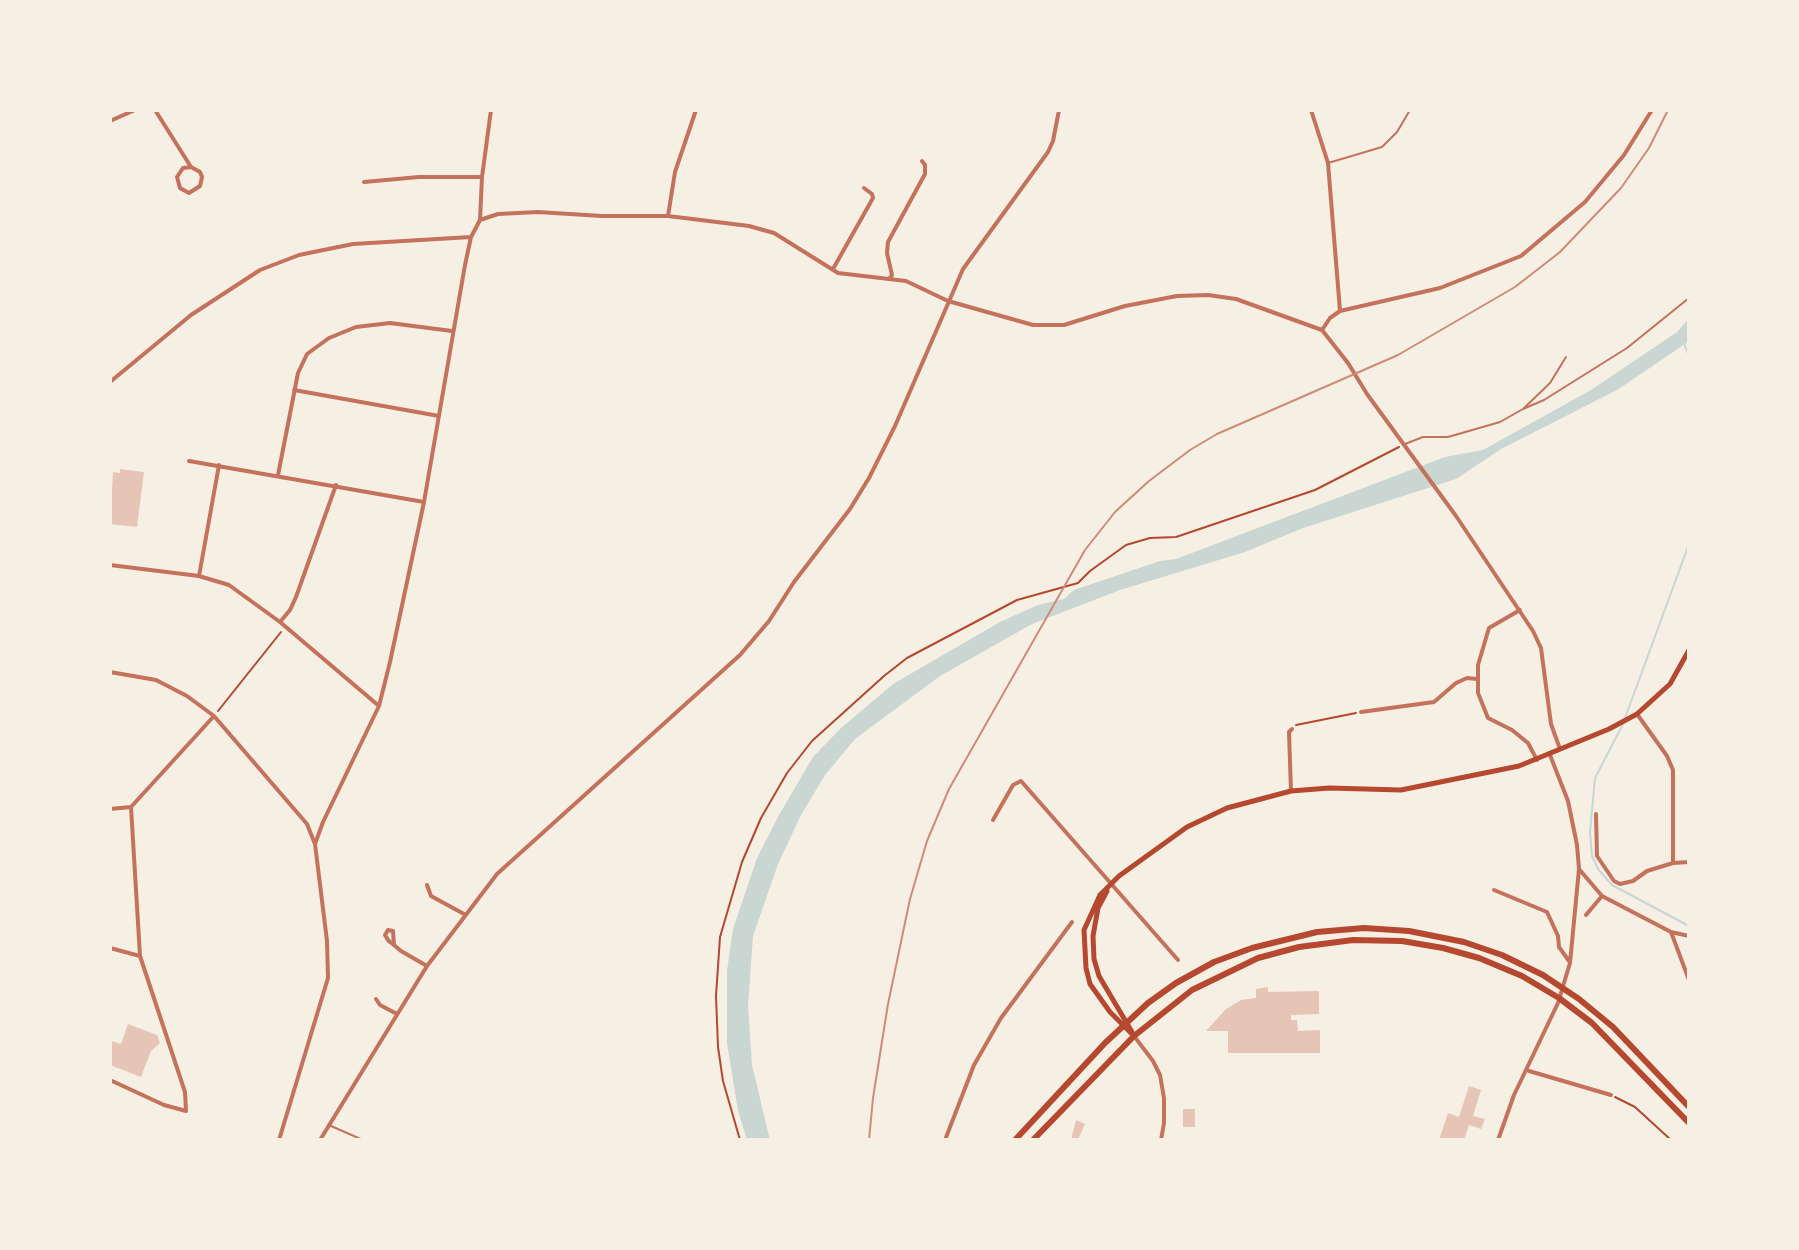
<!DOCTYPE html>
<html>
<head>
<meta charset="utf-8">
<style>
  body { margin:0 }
  #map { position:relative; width:1799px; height:1250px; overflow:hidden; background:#f6efe4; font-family:Ubuntu,sans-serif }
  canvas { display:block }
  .frame { position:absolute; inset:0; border:112px solid #f6efe4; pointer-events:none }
</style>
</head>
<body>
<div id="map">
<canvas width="1799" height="1250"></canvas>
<div class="frame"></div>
</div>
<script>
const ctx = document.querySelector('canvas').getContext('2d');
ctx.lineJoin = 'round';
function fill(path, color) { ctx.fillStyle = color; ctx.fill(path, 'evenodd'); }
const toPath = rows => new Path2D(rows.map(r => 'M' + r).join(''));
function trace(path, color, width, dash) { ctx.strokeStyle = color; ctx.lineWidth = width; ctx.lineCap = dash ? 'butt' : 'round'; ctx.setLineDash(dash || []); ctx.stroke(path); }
fill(toPath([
  [1689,318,1689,341,1685,344,1617,390,1501,449,1456,479,1303,528,1245,552,1120,590,1032,624,940,676,855,739,825,775,801,815,778,864,753,936,748,1006,752,1065,770,1140,747,1140,738,1111,727,1043,727,971,733,929,757,858,779,815,813,757,840,729,893,684,1000,622,1038,605,1064,599,1074,590,1160,561,1176,559,1445,457,1483,450,1591,390,1677,332]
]), '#c9d6d2');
trace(toPath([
  [1684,343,1689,357],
  [1625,718,1689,544],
  [1623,724,1595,778,1590,832,1592,856,1598,869,1612,885,1689,926]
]), '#c9d6d2', 2);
fill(toPath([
  [120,469,144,472,137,527,110,524,113,472,120,473],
  [1268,987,1268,992,1319,991,1319,1014,1291,1015,1291,1020,1297,1020,1298,1031,1320,1030,1320,1053,1228,1053,1228,1031,1206,1031,1226,1009,1241,1000,1256,998,1256,989],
  [128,1024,157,1035,160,1043,151,1051,141,1077,110,1065,112,1041,121,1044],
  [1469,1086,1481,1090,1473,1116,1485,1119,1481,1129,1469,1125,1464,1140,1439,1140,1448,1113,1459,1117],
  [1183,1109,1195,1109,1195,1127,1183,1127],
  [1076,1120,1085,1124,1078,1140,1071,1140]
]), '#e6c5b7');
trace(toPath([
  [218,711,281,632],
  [1296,725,1356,713],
  [1615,1097,1635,1107,1671,1140],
  [740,1140,723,1081,718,1047,716,996,720,937,742,862,761,818,787,773,812,741,884,676,907,658,1017,600,1078,583,1090,571,1126,545,1150,538,1176,537,1315,490,1399,447]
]), '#b5482f', 2);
trace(toPath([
  [1328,163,1382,147,1397,132,1410,110],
  [1523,409,1544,400,1627,348,1689,298],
  [1405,444,1423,437,1448,437,1500,422,1523,409,1550,383,1566,357],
  [331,1126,363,1140]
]), '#c5725c', 2);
trace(toPath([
  [155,110,191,167,200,172,202,177,200,186,189,193,180,188,177,177,183,168,191,167],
  [1311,110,1328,163,1340,311],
  [110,121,135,110],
  [364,182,419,177,481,177],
  [668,216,675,172,696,110],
  [480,220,498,214,538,212,602,216,668,216,749,226,774,233,838,273,906,281,948,301,1033,325,1064,325,1125,306,1177,296,1208,295,1236,299,1322,330,1348,363,1367,394,1456,516,1533,631,1541,648,1551,724,1560,749],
  [833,269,873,198,872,194,864,188],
  [889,279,892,275,887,253,888,242,925,174,925,165,922,161],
  [1322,330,1330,318,1340,311,1440,288,1521,256,1585,202,1624,155,1652,110],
  [110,382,191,315,260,270,299,255,353,244,471,237],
  [294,390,439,416],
  [189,461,424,502],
  [278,475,298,373,307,354,329,338,356,327,390,323,452,331],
  [110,565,199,576,229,585,280,622,379,706],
  [199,576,219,465],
  [1520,610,1489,628,1478,665,1478,693,1488,718,1512,730,1528,743,1537,760],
  [280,622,290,610,296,597,336,485],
  [110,672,156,680,187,696,214,716,307,824,315,844,327,941,328,978,279,1140],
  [1361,712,1434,702,1456,683,1467,678,1477,679],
  [1637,714,1667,756,1673,770,1673,863],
  [1291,791,1289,732,1292,729],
  [110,809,131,807,214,716],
  [1596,814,1597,856,1614,881,1620,884,1633,881,1647,871,1673,863,1689,862],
  [993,820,1013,785,1021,781,1178,960],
  [315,844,323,822,379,706,390,662,424,502,465,265,471,237,480,220,482,177,491,110],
  [1579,869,1602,896,1671,932,1689,936],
  [427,885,431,896,464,914],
  [1494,890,1547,912,1558,936,1559,947,1569,961],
  [1586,915,1602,896],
  [1671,932,1689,980],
  [394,945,393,931,388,930,385,935,388,940,390,942,394,945,401,951,427,966],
  [110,948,140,956],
  [376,999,380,1005,397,1014],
  [1134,1036,1153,1061,1160,1075,1164,1098,1164,1123,1161,1140],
  [1529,1071,1611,1095],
  [110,1080,164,1105,186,1111,185,1092,140,956,131,807],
  [320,1140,427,966,497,874,740,655,769,621,794,582,850,509,869,478,895,426,963,269,1048,152,1053,141,1059,110],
  [945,1140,974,1065,1001,1018,1072,922],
  [1498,1140,1514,1095,1558,1003,1570,963,1579,869,1577,845,1568,801,1550,755]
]), '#c5725c', 4);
trace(toPath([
  [110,243,110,276]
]), '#c5725c', 4);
trace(toPath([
  [1107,891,1098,908,1093,936,1094,959,1099,976,1132,1032],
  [1134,1036,1110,1012,1090,984,1086,968,1084,930,1100,895,1119,876,1187,827,1227,808,1291,791,1329,788,1401,790,1519,766,1609,729,1637,714,1670,684,1689,650]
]), '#b5482f', 5);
trace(toPath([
  [1015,1140,1105,1043,1148,1003,1176,983,1214,962,1252,948,1317,932,1364,928,1409,931,1464,942,1502,955,1543,975,1579,999,1613,1027,1689,1107],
  [1033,1140,1134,1036,1192,990,1258,958,1299,947,1353,940,1402,941,1443,948,1479,958,1522,976,1559,998,1592,1023,1689,1123]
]), '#b5482f', 6);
trace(toPath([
  [869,1140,873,1098,888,1004,910,899,927,841,949,789,1085,550,1115,512,1149,481,1190,450,1217,434,1398,355,1515,287,1560,252,1621,188,1649,148,1668,110]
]), '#cf8b77', 2);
</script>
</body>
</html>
